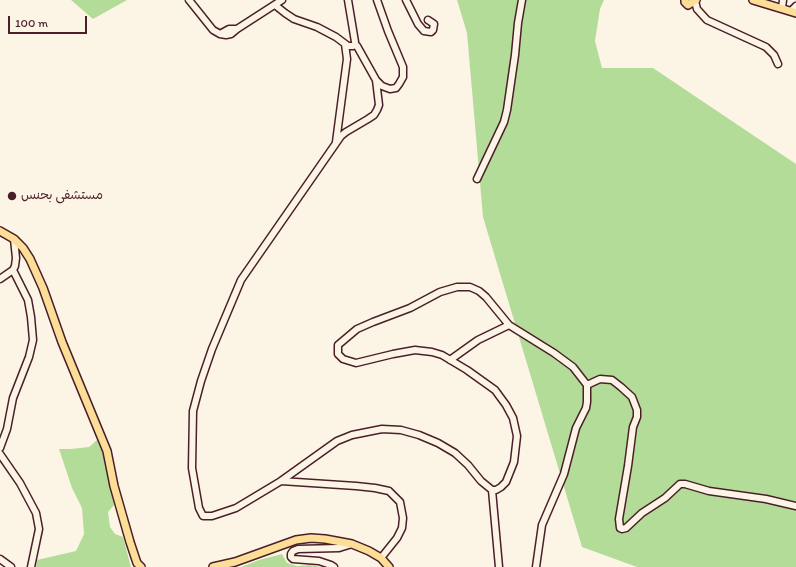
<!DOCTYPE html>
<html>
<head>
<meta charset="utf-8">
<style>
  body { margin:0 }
  #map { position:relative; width:796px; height:567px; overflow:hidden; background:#fcf5e5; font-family:Itim,sans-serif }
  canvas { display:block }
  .scale { position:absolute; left:8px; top:16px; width:79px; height:18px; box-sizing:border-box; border:2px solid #4a1f2b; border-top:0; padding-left:5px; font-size:12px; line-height:14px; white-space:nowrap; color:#4a1f2b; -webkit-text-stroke:3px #fcf5e5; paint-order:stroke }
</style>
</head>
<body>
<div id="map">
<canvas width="796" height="567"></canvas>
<div class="scale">100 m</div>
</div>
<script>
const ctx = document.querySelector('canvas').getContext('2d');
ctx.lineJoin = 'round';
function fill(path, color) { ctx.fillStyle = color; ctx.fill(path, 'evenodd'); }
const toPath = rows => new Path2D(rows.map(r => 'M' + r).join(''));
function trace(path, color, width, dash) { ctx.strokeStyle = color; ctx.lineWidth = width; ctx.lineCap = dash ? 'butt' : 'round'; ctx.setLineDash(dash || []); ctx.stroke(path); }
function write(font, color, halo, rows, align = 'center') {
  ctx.font = font + ' Itim,"Playpen Sans Arabic",sans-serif'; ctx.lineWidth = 4; ctx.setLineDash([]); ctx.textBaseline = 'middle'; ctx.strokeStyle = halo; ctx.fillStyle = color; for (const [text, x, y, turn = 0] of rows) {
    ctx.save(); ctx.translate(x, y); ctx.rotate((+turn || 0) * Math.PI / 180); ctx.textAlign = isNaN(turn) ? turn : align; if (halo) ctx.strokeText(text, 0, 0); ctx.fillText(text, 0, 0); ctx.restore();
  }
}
fill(toPath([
  [71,0,127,0,93,19],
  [457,0,604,0,600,9,595,41,602,68,653,68,796,164,796,567,637,567,582,547,483,217,467,33],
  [97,440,104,457,114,505,108,512,110,527,115,534,123,537,131,567,36,567,37,560,76,551,84,534,82,508,72,488,59,449,71,449,89,447],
  [282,554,287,563,297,566,310,565,321,567,241,567,259,560]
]), '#b4dc99');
const minor = toPath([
  [189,0,213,30,220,34],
  [348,0,355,42],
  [406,0,418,24,424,31,431,32,433,30,434,24,428,20],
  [695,1,697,9,707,20,766,47,774,55,778,64],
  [275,5,285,13,294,19,317,27,336,37,348,46,353,46],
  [782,8,783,0],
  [791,11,796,6],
  [237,29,229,29,220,34,226,35,231,34,237,29,282,0],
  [357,46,376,80,382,86,390,89,396,88,399,84,403,77,403,67,388,31,377,0],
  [376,80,379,105,377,110,374,115,368,119,346,132,341,136,259,254,241,280,212,349,201,381,193,411,192,468,199,508,203,516,212,516,236,508,281,481,337,441,352,435,382,429,401,430,419,435,438,443,455,453,468,465,481,481,492,490,496,490,501,487,506,482,514,462,517,436,513,418,506,405,495,390,467,370,442,355,432,352,415,350,393,354,356,363,343,359,338,354,338,345,357,329,373,322,410,308,440,292,457,287,470,287,479,291,486,297,509,325,554,353,573,367,587,385,587,402,586,408,576,428,564,474,542,525,536,567],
  [336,142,347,59,345,44],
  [477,179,504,122,507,110,515,55,518,23,522,0],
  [0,279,13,270,15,266,16,258,14,239],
  [450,360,478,340,509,325],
  [587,385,600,379,612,380,621,387,632,397,637,410,637,417,633,427,628,466,619,519,620,528,622,529,626,528,642,513,665,498,680,484,685,484,709,491,766,499,796,506],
  [0,448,7,429,13,398,29,357,33,340,31,317,28,300,13,270],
  [0,454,20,483,36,513,39,529,31,567],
  [281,481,356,486,375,488,389,491,400,502,403,518,402,528,397,538,381,558],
  [492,490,499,567],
  [0,559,11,567],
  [334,567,331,565,319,561,293,559,291,557,291,554,293,551,298,549,339,548,352,544]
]);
const major = toPath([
  [685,0,685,2,688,5,696,0],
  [753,0,796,13],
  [0,231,14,239,23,248,30,259,43,288,62,342,107,451,114,486,130,542,137,563,141,567],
  [213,567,235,562,296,540,311,538,325,539,352,544,369,551,381,558,389,567]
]);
trace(minor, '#4a1f2b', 9);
trace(major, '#4a1f2b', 10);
trace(minor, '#fcf5e5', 6);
trace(major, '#fdde96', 7);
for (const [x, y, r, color] of [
  [12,196,5,"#4a1f2b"]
]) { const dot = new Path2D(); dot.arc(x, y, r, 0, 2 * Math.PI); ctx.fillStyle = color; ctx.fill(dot); trace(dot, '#fcf5e5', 1.5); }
write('13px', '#4a1f2b', '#fcf5e5', [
  ["مستشفى بحنس",21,196]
], 'left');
</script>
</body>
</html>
